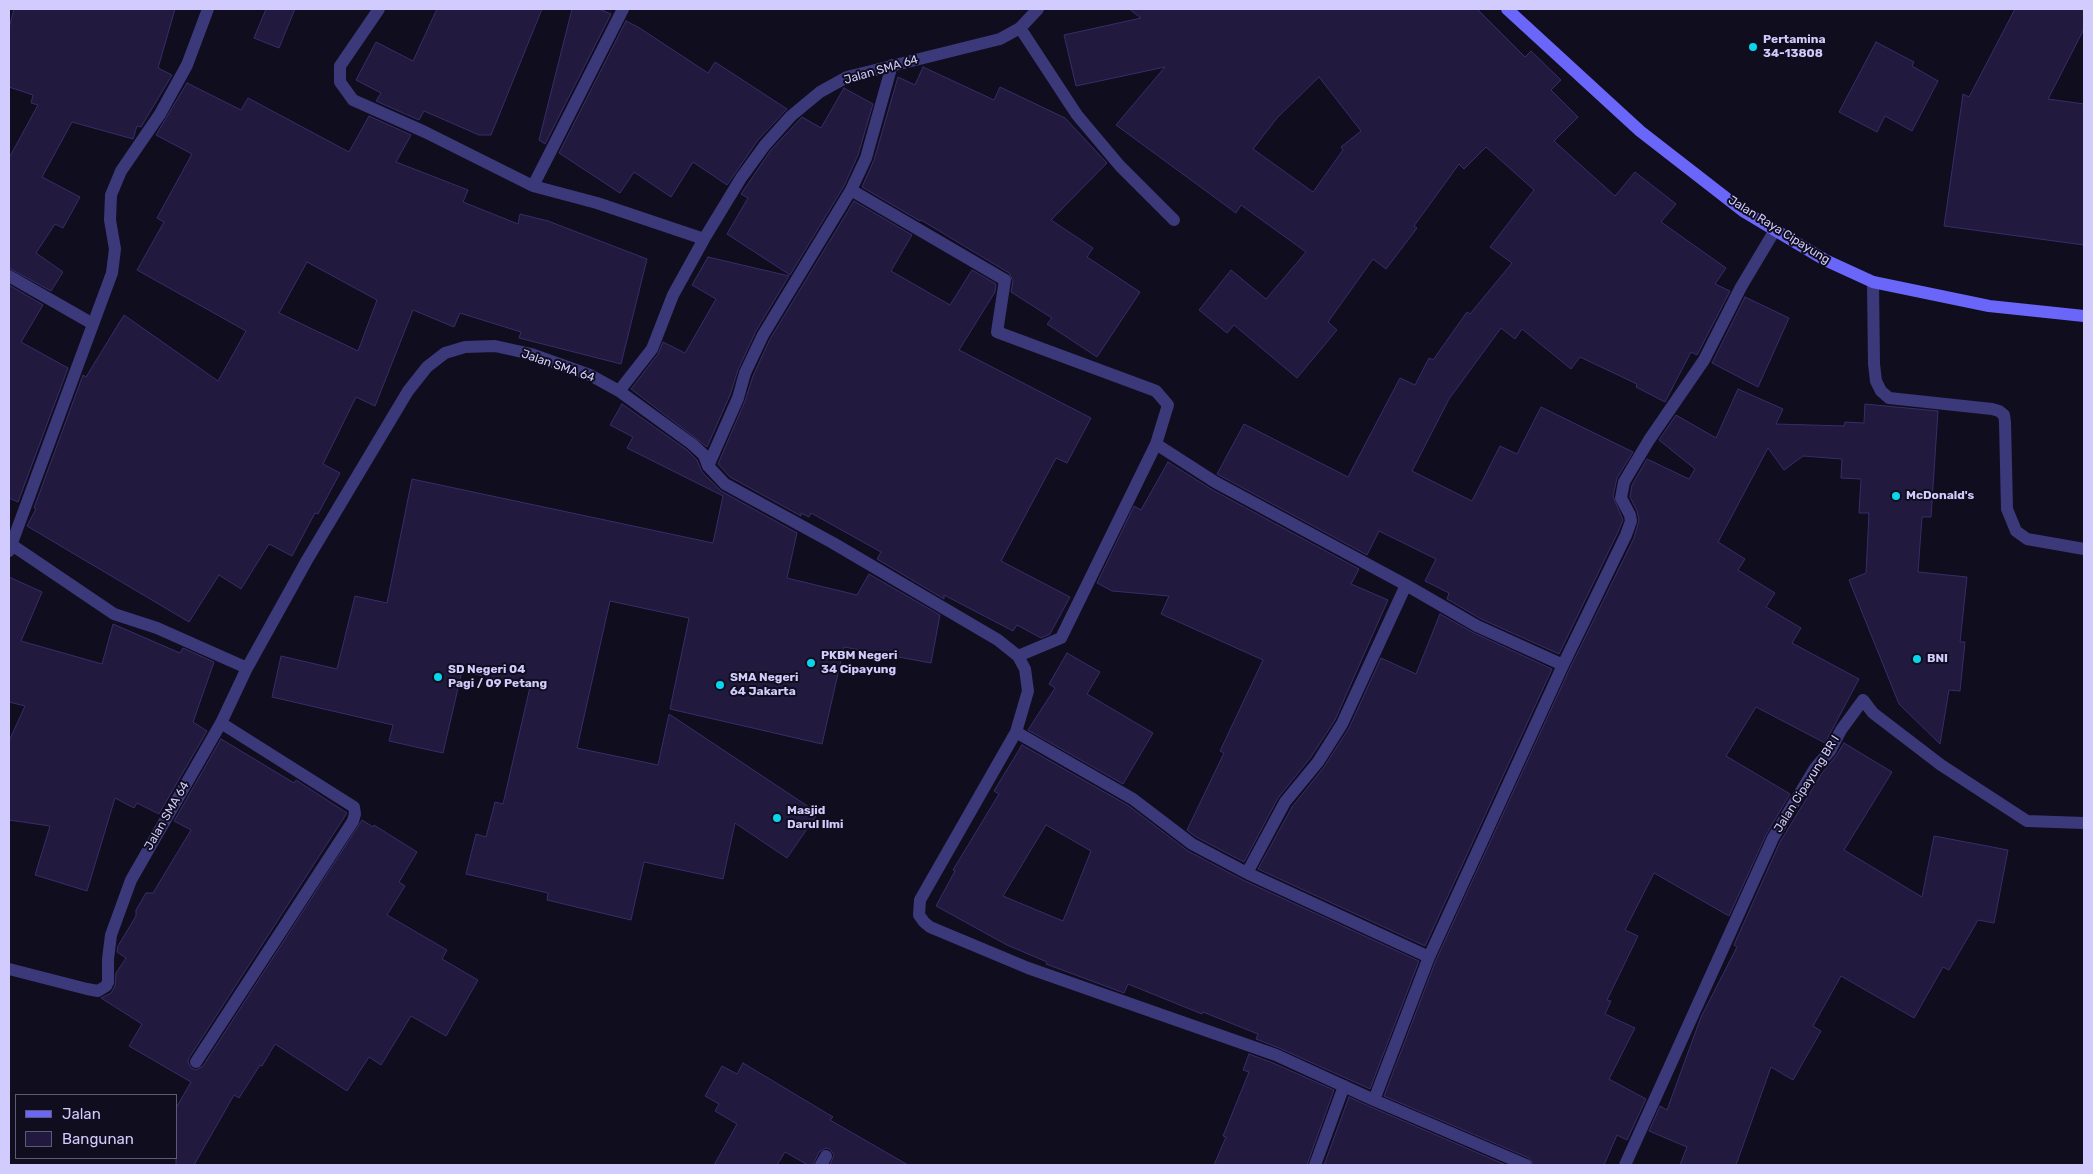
<!DOCTYPE html>
<html>
<head>
<meta charset="utf-8">
<style>
  body { margin:0 }
  #map { position:relative; width:2093px; height:1174px; overflow:hidden; background:#100d1e; font-family:Rubik,sans-serif }
  canvas { display:block }
  .frame { position:absolute; inset:0; border:10px solid #d1ccfd; pointer-events:none }
  .legend { position:absolute; left:15px; top:1094px; width:162px; height:65px; box-sizing:border-box; background:#100d1e; border:1px solid #5d5977; margin:0; padding:6px 9px; list-style:none; font-size:15px; color:#d1ccfd }
  .legend li { display:flex; align-items:center; gap:10px; height:25px }
  .legend b { width:25px; border:1px solid #5d5977 }
</style>
</head>
<body>
<div id="map">
<canvas width="2093" height="1174"></canvas>
<div class="frame"></div>
<ul class="legend">
<li><b style="height:6px;background:#6966f9"></b>Jalan</li>
<li><b style="height:14px;background:#211a3e"></b>Bangunan</li>
</ul>
</div>
<script>
const ctx = document.querySelector('canvas').getContext('2d');
ctx.lineJoin = 'round';
function fill(path, color) { ctx.fillStyle = color; ctx.fill(path, 'evenodd'); }
const toPath = rows => new Path2D(rows.map(r => 'M' + r).join(''));
function trace(path, color, width, dash) { ctx.strokeStyle = color; ctx.lineWidth = width; ctx.lineCap = dash ? 'butt' : 'round'; ctx.setLineDash(dash || []); ctx.stroke(path); }
function write(font, color, halo, rows, align = 'center') {
  ctx.font = font + ' Rubik,sans-serif'; ctx.lineWidth = 4; ctx.setLineDash([]); ctx.textBaseline = 'middle'; ctx.strokeStyle = halo; ctx.fillStyle = color; for (const [text, x, y, turn = 0] of rows) {
    ctx.save(); ctx.translate(x, y); ctx.rotate((+turn || 0) * Math.PI / 180); ctx.textAlign = isNaN(turn) ? turn : align; if (halo) ctx.strokeText(text, 0, 0); ctx.fillText(text, 0, 0); ctx.restore();
  }
}
const building = toPath([
  [14,9,175,9,158,68,172,75,141,127,137,126,133,139,72,122,42,177,80,197,63,228,55,224,36,253,63,272,51,291,9,268,9,158,38,105,31,103,33,95,9,87,9,28,14,9],
  [266,9,295,9,279,48,254,38,266,9],
  [437,9,542,9,491,135,479,135,424,111,419,120,376,101,381,93,356,80,376,42,413,61,437,9],
  [572,9,599,9,611,14,545,144,539,140,572,9],
  [1129,9,1477,9,1525,57,1531,51,1561,80,1551,90,1578,117,1554,141,1615,196,1635,172,1676,204,1661,222,1726,268,1715,284,1730,291,1697,355,1691,352,1665,402,1636,387,1637,384,1580,357,1571,369,1522,329,1515,339,1501,328,1449,399,1412,471,1472,501,1500,446,1517,454,1541,407,1633,452,1617,478,1613,496,1623,520,1618,532,1559,654,1481,619,1447,599,1449,593,1425,581,1436,559,1379,531,1367,555,1217,474,1244,424,1348,477,1400,378,1415,385,1429,358,1433,360,1467,312,1470,314,1512,263,1490,247,1534,190,1486,147,1464,169,1459,164,1414,226,1417,228,1386,269,1373,259,1328,322,1337,330,1297,378,1234,325,1227,333,1199,310,1231,270,1266,299,1306,252,1241,205,1236,213,1116,125,1165,67,1076,86,1064,35,1141,18,1129,9],
  [1319,77,1361,131,1341,147,1343,150,1313,192,1253,149,1277,118,1319,77],
  [2015,9,2084,9,2084,29,2048,99,2084,104,2084,245,1944,226,1963,94,1969,97,2015,9],
  [626,21,638,27,708,73,715,62,787,109,758,140,727,185,693,162,671,197,634,172,620,193,559,153,626,21],
  [1876,42,1914,62,1912,66,1938,81,1912,131,1885,116,1877,132,1839,112,1876,42],
  [923,67,994,100,1000,87,1065,118,1107,163,1051,220,1093,248,1087,257,1140,292,1097,357,1047,324,1052,318,1011,292,1013,281,1009,273,921,220,920,221,862,187,874,160,898,77,915,85,923,67],
  [187,83,241,110,248,98,349,152,369,116,411,135,396,162,468,190,463,202,518,224,520,214,548,221,647,259,621,364,519,338,521,332,460,313,454,327,413,310,375,406,356,397,323,464,340,473,318,514,315,513,292,556,269,544,241,589,219,575,189,622,27,526,36,509,34,508,83,375,86,377,124,315,218,381,246,331,137,270,164,222,157,218,192,154,156,135,187,83],
  [307,262,377,300,358,351,279,313,307,262],
  [844,88,873,104,858,155,844,186,790,275,727,234,748,198,741,194,771,150,802,117,821,128,844,88],
  [854,201,912,235,891,271,950,305,972,270,996,284,995,292,959,350,1091,418,1067,463,1056,458,1001,561,1070,597,1050,634,1041,638,1017,625,1013,631,944,595,944,599,877,559,881,552,811,513,809,517,801,513,801,516,730,477,718,464,745,401,753,376,770,339,854,201],
  [708,257,789,276,756,331,738,370,730,395,707,447,631,389,658,354,663,342,685,353,716,299,692,285,708,257],
  [9,285,43,305,21,342,68,368,18,502,9,498,9,285],
  [1745,297,1789,318,1758,387,1712,363,1745,297],
  [1738,389,1783,409,1776,424,1844,426,1845,422,1864,423,1865,404,1938,411,1931,517,1922,517,1918,572,1967,577,1960,642,1965,642,1960,691,1949,690,1940,744,1899,704,1849,580,1866,573,1869,513,1859,513,1861,479,1841,478,1842,459,1803,456,1784,470,1768,448,1718,542,1745,559,1738,570,1775,593,1766,607,1801,628,1792,643,1859,679,1825,743,1756,707,1726,756,1790,794,1766,835,1729,916,1654,873,1625,930,1638,936,1607,1000,1611,1001,1605,1014,1635,1028,1609,1079,1646,1099,1627,1140,1617,1135,1604,1165,1534,1165,1529,1158,1384,1096,1436,960,1570,668,1634,538,1639,520,1637,511,1630,497,1632,485,1647,459,1689,479,1695,469,1659,440,1676,415,1716,438,1738,389],
  [622,404,687,450,697,460,702,472,721,491,797,533,787,578,857,595,869,574,940,615,931,663,844,647,822,744,670,709,689,618,610,601,577,748,658,765,669,714,818,813,787,858,735,823,723,879,644,862,631,920,547,900,548,893,466,874,476,834,486,837,495,802,503,804,530,687,462,671,443,753,389,741,393,725,272,697,281,656,337,669,355,596,387,603,412,479,713,543,723,496,627,448,633,437,610,425,622,404],
  [1168,462,1211,489,1359,569,1351,584,1388,600,1335,720,1311,757,1278,798,1244,862,1196,837,1187,830,1224,753,1220,751,1263,660,1161,614,1169,596,1112,591,1097,583,1134,506,1141,510,1168,462],
  [9,577,42,592,21,641,102,664,113,624,180,653,183,648,214,662,193,722,207,731,159,814,137,803,134,808,115,798,87,891,35,875,50,826,9,820,9,741,25,706,9,702,9,577],
  [1440,614,1474,633,1552,669,1425,946,1258,869,1292,807,1324,767,1349,728,1381,658,1416,674,1440,614],
  [1067,653,1100,672,1087,694,1153,733,1123,784,1028,730,1055,688,1049,684,1067,653],
  [221,739,294,783,296,780,347,813,189,1058,188,1062,191,1068,196,1070,203,1066,362,820,373,827,374,825,417,852,399,882,405,886,387,915,447,950,442,959,478,980,446,1036,411,1016,381,1065,369,1057,347,1091,275,1044,262,1066,260,1065,239,1098,234,1095,194,1165,176,1165,176,1108,191,1082,129,1046,142,1024,101,998,111,993,115,986,116,973,126,958,117,952,118,946,136,916,136,910,146,893,153,893,191,830,174,821,221,739],
  [1844,743,1892,772,1844,850,1922,897,1934,836,2008,850,1994,923,1978,920,1949,970,1943,967,1914,1018,1841,976,1813,1026,1821,1031,1793,1080,1771,1067,1736,1165,1680,1165,1687,1147,1649,1131,1660,1106,1667,1110,1701,1017,1737,947,1734,945,1780,842,1822,773,1836,756,1844,743],
  [1022,745,1129,806,1188,851,1243,880,1419,961,1370,1089,1279,1048,1256,1039,1258,1034,1203,1012,1202,1014,1128,984,1124,993,1046,964,1047,962,1007,945,936,906,955,871,953,870,999,794,994,791,1022,745],
  [1046,825,1091,851,1063,921,1003,896,1046,825],
  [1249,1054,1273,1063,1334,1090,1307,1165,1214,1165,1226,1137,1223,1136,1249,1072,1243,1070,1249,1054],
  [743,1063,833,1117,830,1120,908,1165,830,1165,834,1155,830,1149,826,1148,819,1152,813,1165,808,1165,785,1152,777,1165,714,1165,737,1124,715,1111,719,1104,705,1096,722,1066,737,1074,743,1063],
  [1349,1097,1371,1107,1506,1165,1324,1165,1349,1097]
]);
fill(building, '#211a3e');
trace(building, '#382d69', 1);
trace(toPath([
  [1873,282,1874,364,1876,381,1881,391,1889,398,1992,409,1999,411,2004,415,2005,422,2007,509,2016,531,2027,539,2084,549]
]), '#3c397b', 12);
trace(toPath([
  [379,9,340,66,340,82,353,100,425,132,533,186,597,203,704,239],
  [1020,28,1077,115,1120,166,1174,220],
  [533,186,623,9],
  [851,190,1005,280,997,332,1156,391,1168,405,1156,444,1061,638,1018,656],
  [9,276,93,324],
  [619,391,692,444,704,455,708,466,725,484,833,543,998,640,1018,656,1025,669,1028,691,1016,732,920,900,919,915,924,922,930,927,1028,968,1276,1055,1374,1100],
  [1156,444,1215,482,1406,585,1477,626,1563,665],
  [708,466,738,398,745,373,763,335,851,190,866,158,892,65],
  [9,543,114,614,157,628,247,668],
  [9,551,112,273,115,249,110,220,111,195,121,171,160,114,187,65,208,9],
  [1016,732,1133,799,1192,844,1247,873,1429,957],
  [1247,873,1285,802,1318,762,1342,724,1406,585],
  [9,969,87,989,98,991,106,986,108,982,108,959,111,935,131,880,221,723,247,668,307,560,408,391,427,367,445,353,465,347,495,346,531,354,590,375,619,391,652,349,673,295,704,239,741,178,765,145,791,116,820,92,847,77,1000,39,1020,28,1038,9],
  [196,1062,353,821,355,814,354,807,221,723],
  [821,1165,826,1156],
  [1315,1165,1344,1086],
  [1526,1165,1374,1100,1429,957,1563,665,1626,535,1631,521,1630,515,1621,498,1624,482,1649,440,1704,360,1741,287,1775,230],
  [1625,1165,1773,838,1815,768,1830,751,1841,730,1863,700,1873,713,1941,765,2027,821,2084,823]
]), '#3c397b', 12);
trace(toPath([
  [1507,9,1640,131,1743,211,1825,260,1873,282,1989,306,2084,316]
]), '#6966f9', 12);
for (const [x, y, r, color] of [
  [1753,47,5,"#09d6ec"],
  [1896,496,5,"#09d6ec"],
  [1917,659,5,"#09d6ec"],
  [811,663,5,"#09d6ec"],
  [438,677,5,"#09d6ec"],
  [720,685,5,"#09d6ec"],
  [777,818,5,"#09d6ec"]
]) { const dot = new Path2D(); dot.arc(x, y, r, 0, 2 * Math.PI); ctx.fillStyle = color; ctx.fill(dot); trace(dot, '#100d1e', 2); }
write('bold 12px', '#d1ccfd', '#100d1e', [
  ["Pertamina",1763,40],
  ["34-13808",1763,54],
  ["McDonald's",1906,496],
  ["PKBM Negeri",821,656],
  ["34 Cipayung",821,670],
  ["BNI",1927,659],
  ["SD Negeri 04",448,670],
  ["Pagi / 09 Petang",448,684],
  ["SMA Negeri",730,678],
  ["64 Jakarta",730,692],
  ["Masjid",787,811],
  ["Darul Ilmi",787,825]
], 'left');
write('12px', '#d1ccfd', '#100d1e', [
  ["Jalan SMA 64",881,70,-16],
  ["Jalan Raya Cipayung",1779,230,32],
  ["Jalan SMA 64",558,366,19],
  ["Jalan Cipayung BR I",1807,784,-58],
  ["Jalan SMA 64",167,816,-60]
]);
</script>
</body>
</html>
